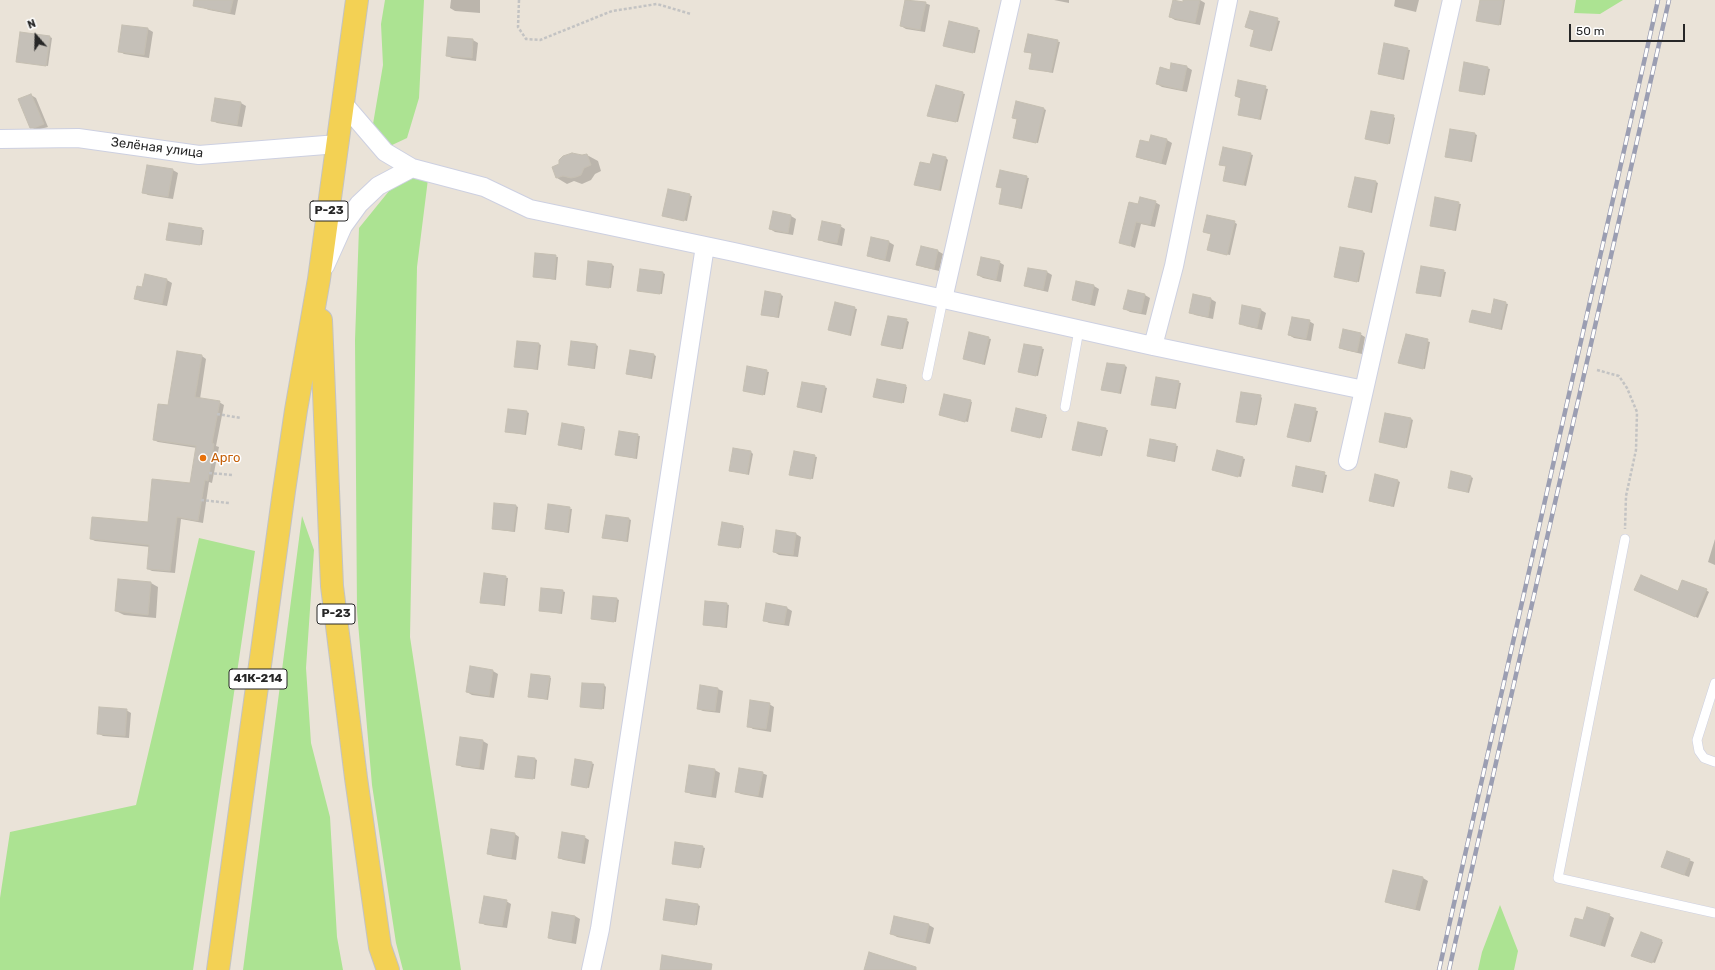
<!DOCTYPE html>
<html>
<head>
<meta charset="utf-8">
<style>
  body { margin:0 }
  #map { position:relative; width:1715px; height:970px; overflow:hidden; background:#eae3d8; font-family:Rubik,sans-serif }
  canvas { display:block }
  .north { position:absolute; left:16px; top:16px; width:40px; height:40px; -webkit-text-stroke:3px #fff; paint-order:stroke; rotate:340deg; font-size:11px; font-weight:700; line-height:16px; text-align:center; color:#272727 }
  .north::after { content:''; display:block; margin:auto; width:14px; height:18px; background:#272727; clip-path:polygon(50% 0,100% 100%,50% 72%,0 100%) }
  .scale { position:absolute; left:1569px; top:24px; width:116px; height:18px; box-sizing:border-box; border:2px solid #272727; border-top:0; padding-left:5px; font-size:12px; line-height:14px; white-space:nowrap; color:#272727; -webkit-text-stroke:3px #fff; paint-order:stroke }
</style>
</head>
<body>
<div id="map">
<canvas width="1715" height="970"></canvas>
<div class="north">N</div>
<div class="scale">50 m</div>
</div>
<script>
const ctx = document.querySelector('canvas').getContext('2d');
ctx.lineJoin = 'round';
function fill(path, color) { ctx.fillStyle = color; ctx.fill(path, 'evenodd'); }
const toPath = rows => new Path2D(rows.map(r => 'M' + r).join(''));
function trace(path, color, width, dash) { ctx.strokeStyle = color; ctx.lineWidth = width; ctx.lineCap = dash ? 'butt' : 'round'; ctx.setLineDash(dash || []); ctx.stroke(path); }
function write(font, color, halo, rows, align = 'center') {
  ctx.font = font + ' Rubik,sans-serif'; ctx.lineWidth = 3; ctx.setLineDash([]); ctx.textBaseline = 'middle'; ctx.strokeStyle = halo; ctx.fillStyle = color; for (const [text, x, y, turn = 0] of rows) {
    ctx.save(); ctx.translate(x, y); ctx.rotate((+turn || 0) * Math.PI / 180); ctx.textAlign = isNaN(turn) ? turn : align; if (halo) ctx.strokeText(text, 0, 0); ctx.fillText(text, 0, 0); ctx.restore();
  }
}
fill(toPath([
  [385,0,424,0,419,98,407,138,390,146,375,135,373,124,383,65,381,24],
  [1576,0,1623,0,1600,14,1574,13],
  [417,177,428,179,417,267,410,637,461,970,403,970,396,943,372,785,357,611,355,340,359,228,389,191,407,178],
  [302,516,314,550,306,668,311,743,330,817,337,937,343,970,243,970],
  [199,538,255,551,193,970,0,970,0,898,10,832,136,805],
  [1500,905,1518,951,1514,970,1478,970,1482,952]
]), '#ace392');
fill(toPath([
  [205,0,238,0,235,15,209,10,204,8],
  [451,0,480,0,480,13,455,11,450,8],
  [906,0,925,3,930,5,925,32,906,29,901,26],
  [1054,0,1069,0,1069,3],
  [1184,0,1200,0,1205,3,1200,25,1175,20,1170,17,1183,4],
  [1395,0,1419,0,1416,12,1396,7,1394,6],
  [1481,0,1505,0,1501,25,1477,21],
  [1250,12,1280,21,1272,51,1253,46,1255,30],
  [950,22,980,30,975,53,945,46],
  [123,26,148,29,153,32,149,58,124,54,119,51],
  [1028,35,1060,42,1053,73,1030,68,1033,54,1025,51],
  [50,37,52,38,48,66,17,61],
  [449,38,473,40,478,43,476,61,452,58,447,56],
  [1385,44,1410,50,1404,80,1379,74],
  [1187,67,1192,70,1187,92,1162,87,1157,84,1170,71],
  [1487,68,1490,69,1485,95,1462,91],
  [1239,82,1268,89,1261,120,1239,114,1242,98,1236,96],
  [937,86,965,94,958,122,931,117],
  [31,95,36,98,48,127,36,130,31,127],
  [241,103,246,106,242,127,217,123,212,120],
  [1044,109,1046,110,1038,143,1016,138,1018,119,1013,117],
  [1393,116,1395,118,1390,144,1366,139],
  [1475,134,1477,135,1472,162,1446,156],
  [1167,140,1172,143,1166,165,1142,159,1137,157,1150,143],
  [1250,154,1253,155,1246,186,1226,181,1227,166,1222,165],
  [587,155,598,161,601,171,595,174,591,180,582,184,574,181,567,184,557,178,582,156],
  [946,158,948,160,941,191,918,185],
  [173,170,178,173,173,199,148,195,143,192],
  [1000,171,1029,178,1022,209,1002,204,1003,188],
  [1376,182,1378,183,1372,213,1349,207],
  [669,190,692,196,687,221,665,216],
  [1436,199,1461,204,1456,231,1433,226],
  [1155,202,1160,205,1155,227,1141,224,1135,248,1120,242,1139,205],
  [774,212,791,216,796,219,793,235,775,232,770,229],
  [1234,222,1237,224,1230,255,1210,251,1212,234],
  [170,224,204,230,202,245,167,239],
  [840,226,845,229,842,246,824,242,819,239],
  [872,238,889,242,894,245,890,262,873,258,868,255],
  [921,248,938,251,943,254,939,271,923,267,918,265],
  [1363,252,1365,253,1359,282,1336,277],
  [536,254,558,257,556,280,534,276],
  [999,262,1004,265,1001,282,983,278,978,275],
  [612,265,614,266,611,288,589,285],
  [1422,267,1446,272,1441,297,1417,292],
  [1047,272,1052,275,1048,292,1031,288,1026,285],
  [663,273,665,274,662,294,641,291],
  [145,275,167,280,172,283,167,306,140,301,135,298,143,288],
  [1077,282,1094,286,1099,289,1095,306,1078,302,1073,299],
  [1128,292,1145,295,1150,298,1146,315,1130,312,1125,309],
  [781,295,783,296,779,318,764,315],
  [1194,296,1211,299,1216,302,1213,319,1195,315,1190,312],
  [1495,300,1508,304,1502,330,1470,322,1491,315],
  [836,304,857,309,851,336,830,330],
  [1261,310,1266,313,1262,330,1245,326,1240,323],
  [906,320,909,322,903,349,882,345],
  [1309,321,1314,324,1311,341,1294,338,1289,335],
  [970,333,991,339,985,365,964,359],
  [1360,334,1365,337,1362,354,1345,350,1340,348],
  [1406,335,1430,342,1425,369,1402,364],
  [539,344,541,345,538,370,515,366],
  [596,345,598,346,595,369,569,365],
  [1025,345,1044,349,1038,376,1021,372],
  [654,355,656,356,652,379,627,374],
  [202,356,206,359,200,399,219,402,224,405,216,446,219,447,212,483,209,482,203,523,181,519,175,573,152,571,148,569,150,547,95,541,91,539,148,523,191,484,197,448,158,442,154,440,169,406],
  [1125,366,1127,367,1121,394,1102,389],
  [747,367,769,372,765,395,744,391],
  [1157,378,1181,383,1176,409,1152,404],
  [905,386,907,387,904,403,874,397],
  [824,387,827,388,822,413,798,407],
  [1260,396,1262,398,1257,425,1239,422],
  [970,401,972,402,968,422,940,415],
  [1296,405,1318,411,1311,442,1288,437],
  [527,412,529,413,526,435,508,432],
  [1045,416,1047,417,1042,438,1014,431],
  [1411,419,1413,420,1407,448,1380,442],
  [1079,423,1108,430,1102,456,1075,450],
  [583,428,585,429,582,450,559,445],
  [620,433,640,436,637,459,617,455],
  [1151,440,1178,446,1175,462,1148,456],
  [1217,451,1245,459,1241,477,1215,471],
  [751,452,753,454,749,475,730,470],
  [795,452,817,457,813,479,793,475],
  [1297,467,1327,475,1323,493,1295,486],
  [1471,477,1473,478,1469,493,1451,488],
  [1398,481,1400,482,1394,507,1372,502],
  [549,505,572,509,569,533,546,529],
  [516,506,518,507,515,532,493,529],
  [629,519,631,520,628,542,603,538],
  [742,527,744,528,741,548,721,545],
  [796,534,801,537,798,557,779,555,774,552],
  [1715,539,1715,565,1708,562],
  [485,574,508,578,505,606,481,602],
  [151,583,158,587,156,618,124,615,116,611],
  [1706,590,1709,592,1698,618,1638,591,1678,593],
  [562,591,565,592,562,614,540,610],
  [617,599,619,600,616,622,592,619],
  [726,604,729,605,727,628,704,625],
  [767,604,787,608,792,611,789,626,769,623,764,620],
  [471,667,493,671,498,674,494,698,472,695,467,692],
  [549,677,551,678,548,700,529,696],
  [604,685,606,687,604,709,581,706],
  [718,689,723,691,720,713,703,711,698,709],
  [769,704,774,707,771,732,753,729,748,726],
  [126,710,131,713,129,738,103,736,98,733],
  [483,741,488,744,484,770,462,767,457,764],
  [535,759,537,760,535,779,517,776],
  [591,763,594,764,589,788,572,784],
  [715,770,720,773,716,798,691,794,686,791],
  [762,773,767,775,763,798,741,794,736,791],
  [515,834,519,837,516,860,493,856,488,853],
  [584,837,589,840,585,864,564,860,559,858],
  [702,847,705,848,701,868,675,864],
  [1689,860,1694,862,1689,877,1662,867],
  [1394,871,1423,878,1428,881,1420,911,1391,904,1386,901],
  [506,901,511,904,507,928,485,925,480,922],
  [698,905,700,906,697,925,664,919],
  [553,913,575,916,580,919,576,944,554,940,549,938],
  [1609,915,1614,918,1605,947,1571,936,1584,921],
  [895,917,929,925,934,928,930,944,897,937,892,934],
  [1661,941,1663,942,1655,963,1634,956]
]), '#0003');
const building = toPath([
  [194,0,233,0,230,13,193,6,194,0],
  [905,0,926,2,920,30,900,26,905,0],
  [1173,0,1183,2,1183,0,1200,0,1195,23,1169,17,1173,0],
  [1480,0,1503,0,1499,25,1476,21,1480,0],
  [1250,11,1278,18,1270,51,1250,46,1254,30,1245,27,1250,11],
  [949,21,978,28,973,53,943,46,949,21],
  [122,25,148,28,144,55,118,52,122,25],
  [20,32,50,36,46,66,16,62,20,32],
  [1028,34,1058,40,1051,72,1029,69,1032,53,1024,52,1028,34],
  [448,37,473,39,472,58,446,56,448,37],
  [1384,43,1408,48,1402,79,1378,74,1384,43],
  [1464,62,1488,67,1483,95,1459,91,1464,62],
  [1171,63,1187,66,1182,90,1156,84,1160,67,1170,70,1171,63],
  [1238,80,1266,86,1259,119,1238,115,1241,98,1235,96,1238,80],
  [936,85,963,92,956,122,927,116,936,85],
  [31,94,44,124,34,128,30,128,18,99,31,94],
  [215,98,241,102,237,125,211,121,215,98],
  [1016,101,1044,108,1036,143,1013,138,1017,119,1012,118,1016,101],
  [1371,111,1394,115,1388,144,1365,139,1371,111],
  [1450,129,1475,133,1470,161,1445,157,1450,129],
  [1151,135,1167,139,1161,163,1136,157,1140,140,1149,142,1151,135],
  [1223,147,1251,153,1243,185,1223,181,1226,166,1219,165,1223,147],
  [572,153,582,155,587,154,591,165,584,168,581,175,576,177,571,178,563,176,556,178,552,167,559,164,559,160,563,156,572,153],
  [933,154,946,157,939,190,914,185,920,162,930,164,933,154],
  [147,165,173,169,168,197,142,193,147,165],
  [1000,170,1027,176,1020,208,999,204,1002,188,996,187,1000,170],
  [1355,177,1376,181,1370,212,1348,207,1355,177],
  [668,189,690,194,684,221,662,216,668,189],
  [1140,197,1156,201,1150,225,1136,222,1130,246,1119,243,1129,202,1138,204,1140,197],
  [1435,197,1459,202,1454,230,1430,226,1435,197],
  [773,211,791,215,788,233,769,229,773,211],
  [1207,215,1235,221,1227,255,1207,250,1211,234,1203,232,1207,215],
  [822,221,841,225,837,243,818,240,822,221],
  [169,223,202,228,200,245,166,240,169,223],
  [871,237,889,241,885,260,867,256,871,237],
  [921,246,938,250,934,269,916,265,921,246],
  [1340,247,1363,251,1357,282,1334,277,1340,247],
  [535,253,556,255,554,279,533,277,535,253],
  [981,257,1000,261,996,280,977,275,981,257],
  [588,261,612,264,609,288,586,285,588,261],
  [1421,266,1444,270,1439,296,1416,293,1421,266],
  [1028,268,1047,271,1043,290,1024,286,1028,268],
  [640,269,663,272,660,294,637,291,640,269],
  [145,274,167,279,162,304,134,299,137,286,142,287,145,274],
  [1076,281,1094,285,1090,304,1072,300,1076,281],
  [1128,290,1145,294,1141,313,1123,309,1128,290],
  [765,291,781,294,777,317,761,315,765,291],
  [1193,294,1211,298,1208,317,1189,313,1193,294],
  [1494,299,1506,302,1500,329,1469,322,1472,310,1491,314,1494,299],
  [835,302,855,307,849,335,828,330,835,302],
  [1242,305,1261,309,1257,328,1239,324,1242,305],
  [888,316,907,319,901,349,881,345,888,316],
  [1292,317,1310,320,1306,339,1288,335,1292,317],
  [1343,329,1361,333,1357,352,1339,348,1343,329],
  [969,332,989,337,983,364,963,359,969,332],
  [1406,334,1428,339,1423,369,1398,363,1406,334],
  [517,341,539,343,536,369,514,367,517,341],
  [571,341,596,344,593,368,568,365,571,341],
  [1024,344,1042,347,1036,376,1018,372,1024,344],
  [630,350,654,354,650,378,626,374,630,350],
  [177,351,202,355,195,397,220,401,212,443,214,444,208,481,205,480,198,521,177,517,170,571,147,569,149,545,90,539,92,517,148,522,152,479,190,483,196,446,153,440,158,404,168,405,177,351],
  [1107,363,1125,365,1119,393,1101,390,1107,363],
  [747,366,767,370,763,395,743,391,747,366],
  [1156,377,1179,381,1174,408,1151,405,1156,377],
  [877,379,906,385,902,403,873,397,877,379],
  [802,382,825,386,820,412,797,407,802,382],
  [1241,392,1261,395,1255,425,1236,422,1241,392],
  [944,394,971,400,965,422,939,415,944,394],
  [1295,404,1316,408,1309,442,1287,437,1295,404],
  [1016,408,1046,415,1040,438,1011,431,1016,408],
  [508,409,527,411,524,434,505,432,508,409],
  [1385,413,1411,418,1405,448,1379,442,1385,413],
  [1078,422,1106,428,1100,456,1072,450,1078,422],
  [562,423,584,427,580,449,558,445,562,423],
  [619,431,638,434,635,458,615,455,619,431],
  [1150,439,1176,444,1173,461,1147,456,1150,439],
  [733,448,751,451,747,474,729,471,733,448],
  [1217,450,1243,457,1238,477,1212,470,1217,450],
  [794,451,815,455,811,479,789,475,794,451],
  [1296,466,1325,472,1321,492,1292,486,1296,466],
  [1451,471,1471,476,1467,492,1448,488,1451,471],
  [1375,474,1398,480,1392,506,1369,501,1375,474],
  [494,503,516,505,513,531,492,529,494,503],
  [548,504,570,507,567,532,545,529,548,504],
  [606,515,629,518,626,541,602,538,606,515],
  [722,522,743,526,739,548,718,545,722,522],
  [776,530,796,533,793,555,773,552,776,530],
  [484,573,506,576,503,605,480,603,484,573],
  [1641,575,1678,591,1682,580,1707,589,1695,617,1634,590,1641,575],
  [118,579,151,582,148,615,115,611,118,579],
  [541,588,563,590,560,613,539,611,541,588],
  [593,596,617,598,614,622,591,619,593,596],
  [705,601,727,603,725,627,703,625,705,601],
  [766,603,787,607,784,624,763,621,766,603],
  [470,666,493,670,489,696,466,692,470,666],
  [531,674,550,676,546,699,528,697,531,674],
  [582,683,604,684,602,709,580,707,582,683],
  [700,685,718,688,715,711,697,709,700,685],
  [750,700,770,703,766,729,747,727,750,700],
  [99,707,127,709,125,736,97,734,99,707],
  [460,737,483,740,479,768,456,765,460,737],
  [518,756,535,758,533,779,515,777,518,756],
  [575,759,592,762,587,788,571,785,575,759],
  [689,765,715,769,711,796,685,792,689,765],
  [739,768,763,772,758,796,735,792,739,768],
  [491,829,515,833,511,858,487,854,491,829],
  [562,832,585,836,581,862,558,858,562,832],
  [675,842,703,846,699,868,672,864,675,842],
  [1667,851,1690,859,1684,875,1661,867,1667,851],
  [1393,870,1423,877,1415,909,1385,902,1393,870],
  [484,896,507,900,502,926,479,923,484,896],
  [666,899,698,904,695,925,663,920,666,899],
  [1587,907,1610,914,1600,945,1570,936,1575,918,1583,920,1587,907],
  [552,912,575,916,571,942,548,938,552,912],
  [894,916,929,924,925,942,890,934,894,916],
  [1641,932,1662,940,1652,963,1631,956,1641,932],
  [869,952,916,967,916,970,864,970,869,952],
  [662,955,712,964,711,970,660,970,662,955]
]);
fill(building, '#c5c0b8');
trace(building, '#c5bfb2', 1);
const lane = toPath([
  [927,376,943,299],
  [1065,407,1079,330],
  [1625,539,1558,878,1715,913],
  [1715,683,1697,740,1699,751,1704,758,1715,762]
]);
const street = toPath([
  [343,103,385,152,412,168,484,187,530,209,734,252,1153,346,1364,390],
  [0,139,78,138,199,155,338,144],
  [325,266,343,226,359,204,378,186,412,168],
  [943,299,1011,0],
  [1153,346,1174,266,1228,0],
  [1348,461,1452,0],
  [591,970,600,929,705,246]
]);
const primary = toPath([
  [321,320,332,586,356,778,380,947,388,970],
  [218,970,284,491,296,410,319,279,357,0]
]);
trace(lane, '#cdd0e1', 10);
trace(street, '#cdd0e1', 20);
trace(primary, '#c3c3c3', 24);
trace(toPath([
  [519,0,518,27,526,39,540,40,612,11,657,4,691,14],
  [1597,370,1619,376,1627,388,1637,412,1636,450,1626,496,1625,529],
  [217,414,241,418],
  [209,473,233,475],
  [201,500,229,503]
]), '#c3c3c3', 2.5, [3, 2]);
trace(lane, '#fff', 9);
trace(street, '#fff', 18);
trace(primary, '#f3d154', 22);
const rail = toPath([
  [1439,970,1658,0],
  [1449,970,1669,0]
]);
trace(rail, '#9b9eb2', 4.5);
trace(rail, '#fff', 3, [9]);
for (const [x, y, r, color] of [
  [203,458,4,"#e8710a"]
]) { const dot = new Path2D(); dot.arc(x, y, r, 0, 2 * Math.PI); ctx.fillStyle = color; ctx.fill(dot); trace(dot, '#fff', 1.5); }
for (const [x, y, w] of [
  [329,211,38],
  [336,614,38],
  [258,679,58]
]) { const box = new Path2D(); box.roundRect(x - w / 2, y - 10, w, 20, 3); ctx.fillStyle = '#fff'; ctx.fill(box); trace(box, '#272727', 1); }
write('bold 12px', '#272727', null, [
  ["Р-23",329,211],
  ["Р-23",336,614],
  ["41К-214",258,679]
]);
write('13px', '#272727', '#fff', [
  ["Зелёная улица",157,148,7]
]);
write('13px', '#c56008', '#fff', [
  ["Арго",211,458]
], 'left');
</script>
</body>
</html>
